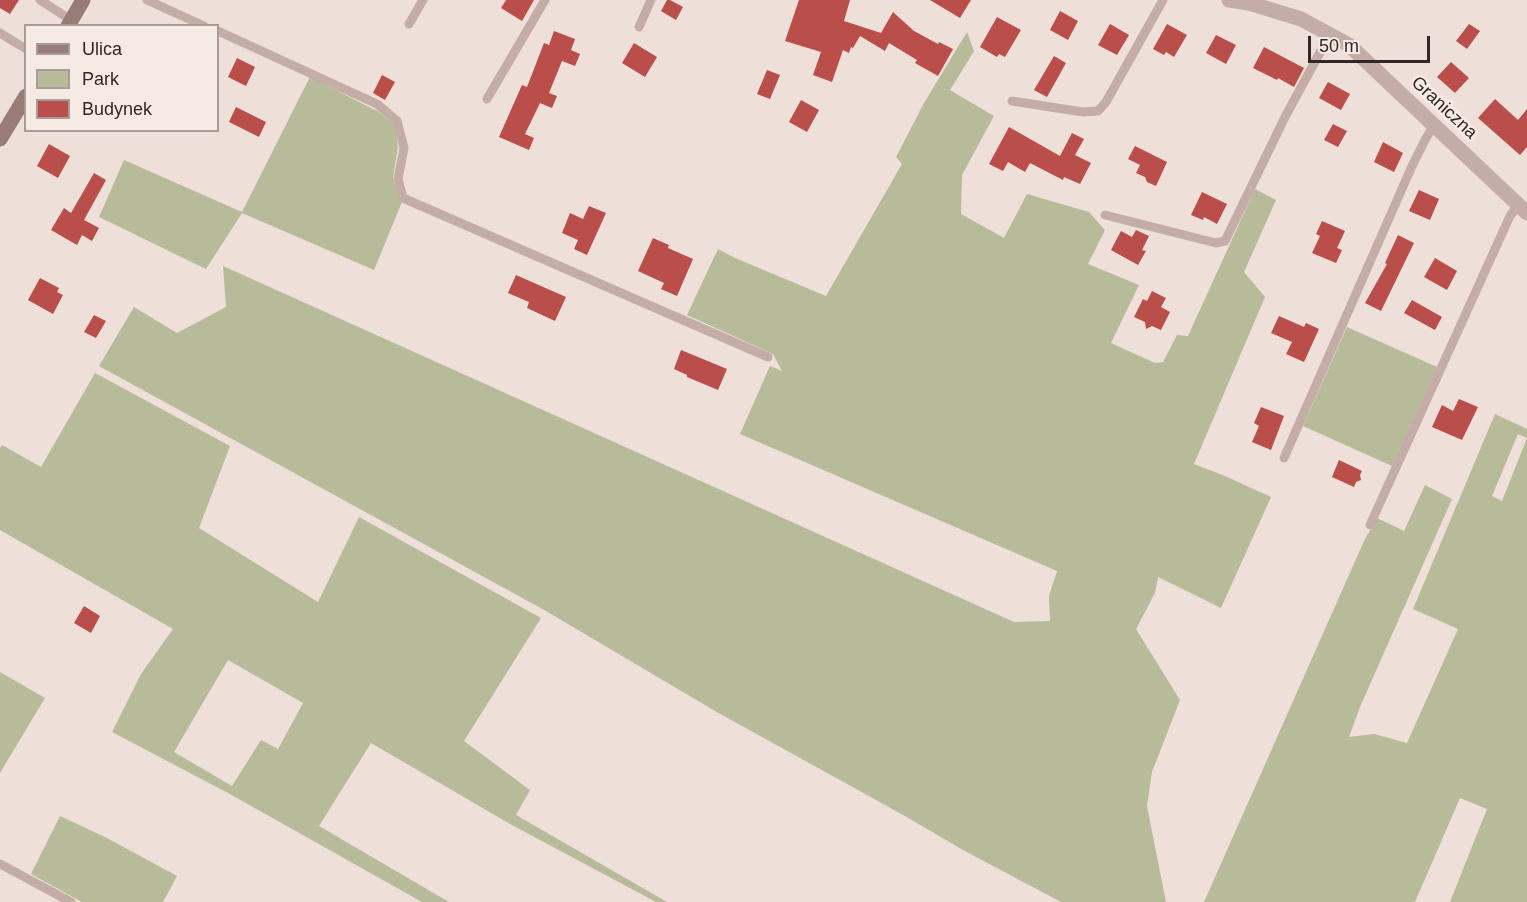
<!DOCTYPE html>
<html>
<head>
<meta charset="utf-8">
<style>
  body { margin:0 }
  #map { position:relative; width:1527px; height:902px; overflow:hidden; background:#eedfd8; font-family:Helvetica,sans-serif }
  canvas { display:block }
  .legend { position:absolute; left:24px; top:24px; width:195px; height:108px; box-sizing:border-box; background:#f6eae4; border:2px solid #a79c98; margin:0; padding:8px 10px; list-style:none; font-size:18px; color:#312726 }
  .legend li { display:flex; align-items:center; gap:12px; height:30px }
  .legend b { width:30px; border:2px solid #a79c98 }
  .scale { position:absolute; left:1308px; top:36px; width:122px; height:27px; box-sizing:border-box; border:3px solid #312726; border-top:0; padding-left:8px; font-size:18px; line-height:21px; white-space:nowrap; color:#312726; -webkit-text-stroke:4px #f6eae4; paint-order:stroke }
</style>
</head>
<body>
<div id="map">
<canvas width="1527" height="902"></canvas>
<ul class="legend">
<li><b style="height:8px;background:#977c77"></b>Ulica</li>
<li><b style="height:16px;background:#b7bb9a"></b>Park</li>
<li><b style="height:16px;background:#b94e4a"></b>Budynek</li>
</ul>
<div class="scale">50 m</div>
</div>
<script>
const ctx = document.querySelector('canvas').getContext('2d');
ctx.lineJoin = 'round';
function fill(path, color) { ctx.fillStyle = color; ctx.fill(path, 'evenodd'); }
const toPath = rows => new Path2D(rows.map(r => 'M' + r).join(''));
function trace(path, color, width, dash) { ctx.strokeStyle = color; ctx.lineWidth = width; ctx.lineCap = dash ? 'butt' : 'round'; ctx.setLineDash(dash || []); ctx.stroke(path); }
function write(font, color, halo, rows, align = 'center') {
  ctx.font = font + ' Helvetica,sans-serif'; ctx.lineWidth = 6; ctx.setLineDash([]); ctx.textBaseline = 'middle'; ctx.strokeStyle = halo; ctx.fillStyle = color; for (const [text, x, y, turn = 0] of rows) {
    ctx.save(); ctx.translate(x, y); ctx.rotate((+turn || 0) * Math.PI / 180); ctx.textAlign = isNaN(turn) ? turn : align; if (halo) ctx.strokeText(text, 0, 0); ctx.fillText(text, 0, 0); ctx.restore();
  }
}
fill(toPath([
  [967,32,974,51,950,90,994,116,962,175,961,214,1004,238,1027,194,1089,212,1105,230,1088,264,1139,285,1111,343,1155,363,1163,362,1177,335,1188,336,1255,189,1276,200,1244,272,1265,297,1194,464,1225,476,1271,497,1221,608,1158,577,1155,593,1136,629,1180,700,1152,772,1147,806,1166,902,1061,902,963,850,905,816,715,711,546,611,99,366,134,307,177,333,226,307,223,266,1014,622,1050,621,1049,596,1057,571,740,434,770,366,782,371,773,354,687,315,718,249,735,258,826,296,902,164,896,157,924,103],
  [310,77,379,112,395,125,398,147,393,178,398,195,402,202,374,270,242,213,206,269,99,217,124,160,242,212],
  [1347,327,1437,367,1392,466,1303,426],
  [95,373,230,446,199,528,318,602,359,517,541,618,464,741,530,790,516,815,667,902,656,902,510,824,371,743,319,826,449,902,422,902,228,793,112,732,141,674,173,629,0,530,0,448,2,445,41,467],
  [228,660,303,703,278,749,261,740,232,786,174,752],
  [1495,414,1527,429,1527,902,1450,902,1487,809,1460,798,1415,902,1204,902,1364,541,1377,518,1404,531,1425,485,1452,499,1360,707,1349,737,1374,734,1407,743,1458,629,1413,609],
  [1518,434,1527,438,1502,501,1492,496],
  [0,672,45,698,0,773],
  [60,816,107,838,177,876,163,902,82,902,31,874]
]), '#b7bb9a');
fill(toPath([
  [0,0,19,0,10,14,0,8],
  [506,0,534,0,522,21,501,8],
  [667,0,670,0,683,7,676,20,661,11],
  [799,0,850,0,844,21,881,33,893,12,914,31,938,44,939,42,953,49,938,76,915,63,917,60,889,43,885,51,860,36,853,48,851,47,849,53,843,50,832,82,813,75,821,52,785,41],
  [930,0,971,0,960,18],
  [1060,11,1078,21,1068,40,1050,30],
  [997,17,1021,30,1005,57,999,54,997,57,980,47],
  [1110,24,1129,35,1117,55,1098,45],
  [1167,24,1187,35,1174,57,1166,52,1164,55,1153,49],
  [1469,24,1480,31,1467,49,1456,41],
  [554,31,575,39,571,50,580,54,575,66,562,61,549,93,557,96,552,108,540,103,525,134,534,138,529,150,499,137,522,85,527,87,544,43,549,45],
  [1216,35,1236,45,1226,64,1206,53],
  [634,43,657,57,645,77,622,63],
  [1264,47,1304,68,1294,87,1278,78,1277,80,1253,68],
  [1054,56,1066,63,1047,97,1034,90],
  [237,58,255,67,246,86,228,77],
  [1451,62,1469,78,1455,93,1437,77],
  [767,70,780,75,770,99,757,94],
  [382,75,395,82,385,100,373,93],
  [1328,82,1350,94,1341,110,1319,98],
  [1495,99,1518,120,1527,109,1527,147,1520,155,1478,118],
  [801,100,819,110,807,132,789,122],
  [236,107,266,122,259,137,229,122],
  [1333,124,1347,131,1338,147,1324,140],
  [1009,127,1060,156,1072,133,1084,139,1075,155,1091,163,1080,184,1064,177,1063,180,1030,163,1025,172,1008,162,1003,171,989,164],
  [1383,142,1403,153,1394,172,1374,162],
  [49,144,70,156,58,178,37,166],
  [1135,146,1167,162,1156,186,1147,182,1145,177,1136,173,1140,165,1128,159],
  [94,173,106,180,84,220,99,228,92,241,82,235,77,245,51,230,64,208,71,213],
  [1419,190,1439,199,1430,220,1409,211],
  [1202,192,1227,204,1217,224,1204,217,1203,220,1191,215],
  [589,206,606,213,587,255,574,249,578,240,562,233,570,213,583,219],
  [1322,221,1345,231,1337,248,1342,250,1336,263,1312,253,1320,236,1316,234],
  [1136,230,1149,236,1142,250,1146,251,1138,265,1111,250,1121,231,1132,237],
  [1398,235,1414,243,1381,311,1365,303,1387,264,1385,263],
  [653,238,669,245,668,248,693,259,677,296,661,289,664,283,638,271],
  [1435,258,1457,271,1447,290,1424,277],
  [516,275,566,297,555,321,527,308,529,302,508,293],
  [40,278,59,288,57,292,63,295,53,314,28,300],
  [1152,291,1166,298,1161,307,1170,312,1161,330,1152,326,1146,329,1145,322,1134,317,1143,299,1147,301],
  [1412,300,1442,317,1435,330,1404,313],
  [94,315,106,321,96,338,84,332],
  [1279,316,1304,327,1306,323,1319,329,1304,362,1286,354,1292,342,1271,333],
  [681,350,727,369,718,390,687,377,687,375,674,369],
  [1459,399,1478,407,1462,440,1432,427,1442,405,1453,411],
  [1261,407,1284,416,1271,450,1252,442,1259,426,1254,423],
  [1339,460,1362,471,1360,475,1361,480,1356,482,1354,487,1332,477],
  [84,606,100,616,91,633,74,623]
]), '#b94e4a');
trace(toPath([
  [40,0,71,20],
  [147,0,204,26],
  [409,24,423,0],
  [639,27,651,0],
  [218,31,377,104,397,121,404,148,398,179,403,198,768,357],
  [0,33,26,49],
  [487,99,545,0],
  [1012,101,1083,112,1098,111,1106,102,1163,0],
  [1105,215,1216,243,1225,241,1285,117,1330,34],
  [1284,458,1412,166,1426,138,1434,125],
  [1370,525,1510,216,1518,205],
  [0,864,71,902]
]), '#c4ada6', 9);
trace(toPath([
  [1229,0,1249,3,1301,19,1349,45,1527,213]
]), '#c4ada6', 15);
trace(toPath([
  [68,26,83,0],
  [0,139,26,96]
]), '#977c77', 15);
write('18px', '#312726', '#f6eae4', [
  ["Graniczna",1444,108,43]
]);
</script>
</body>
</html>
